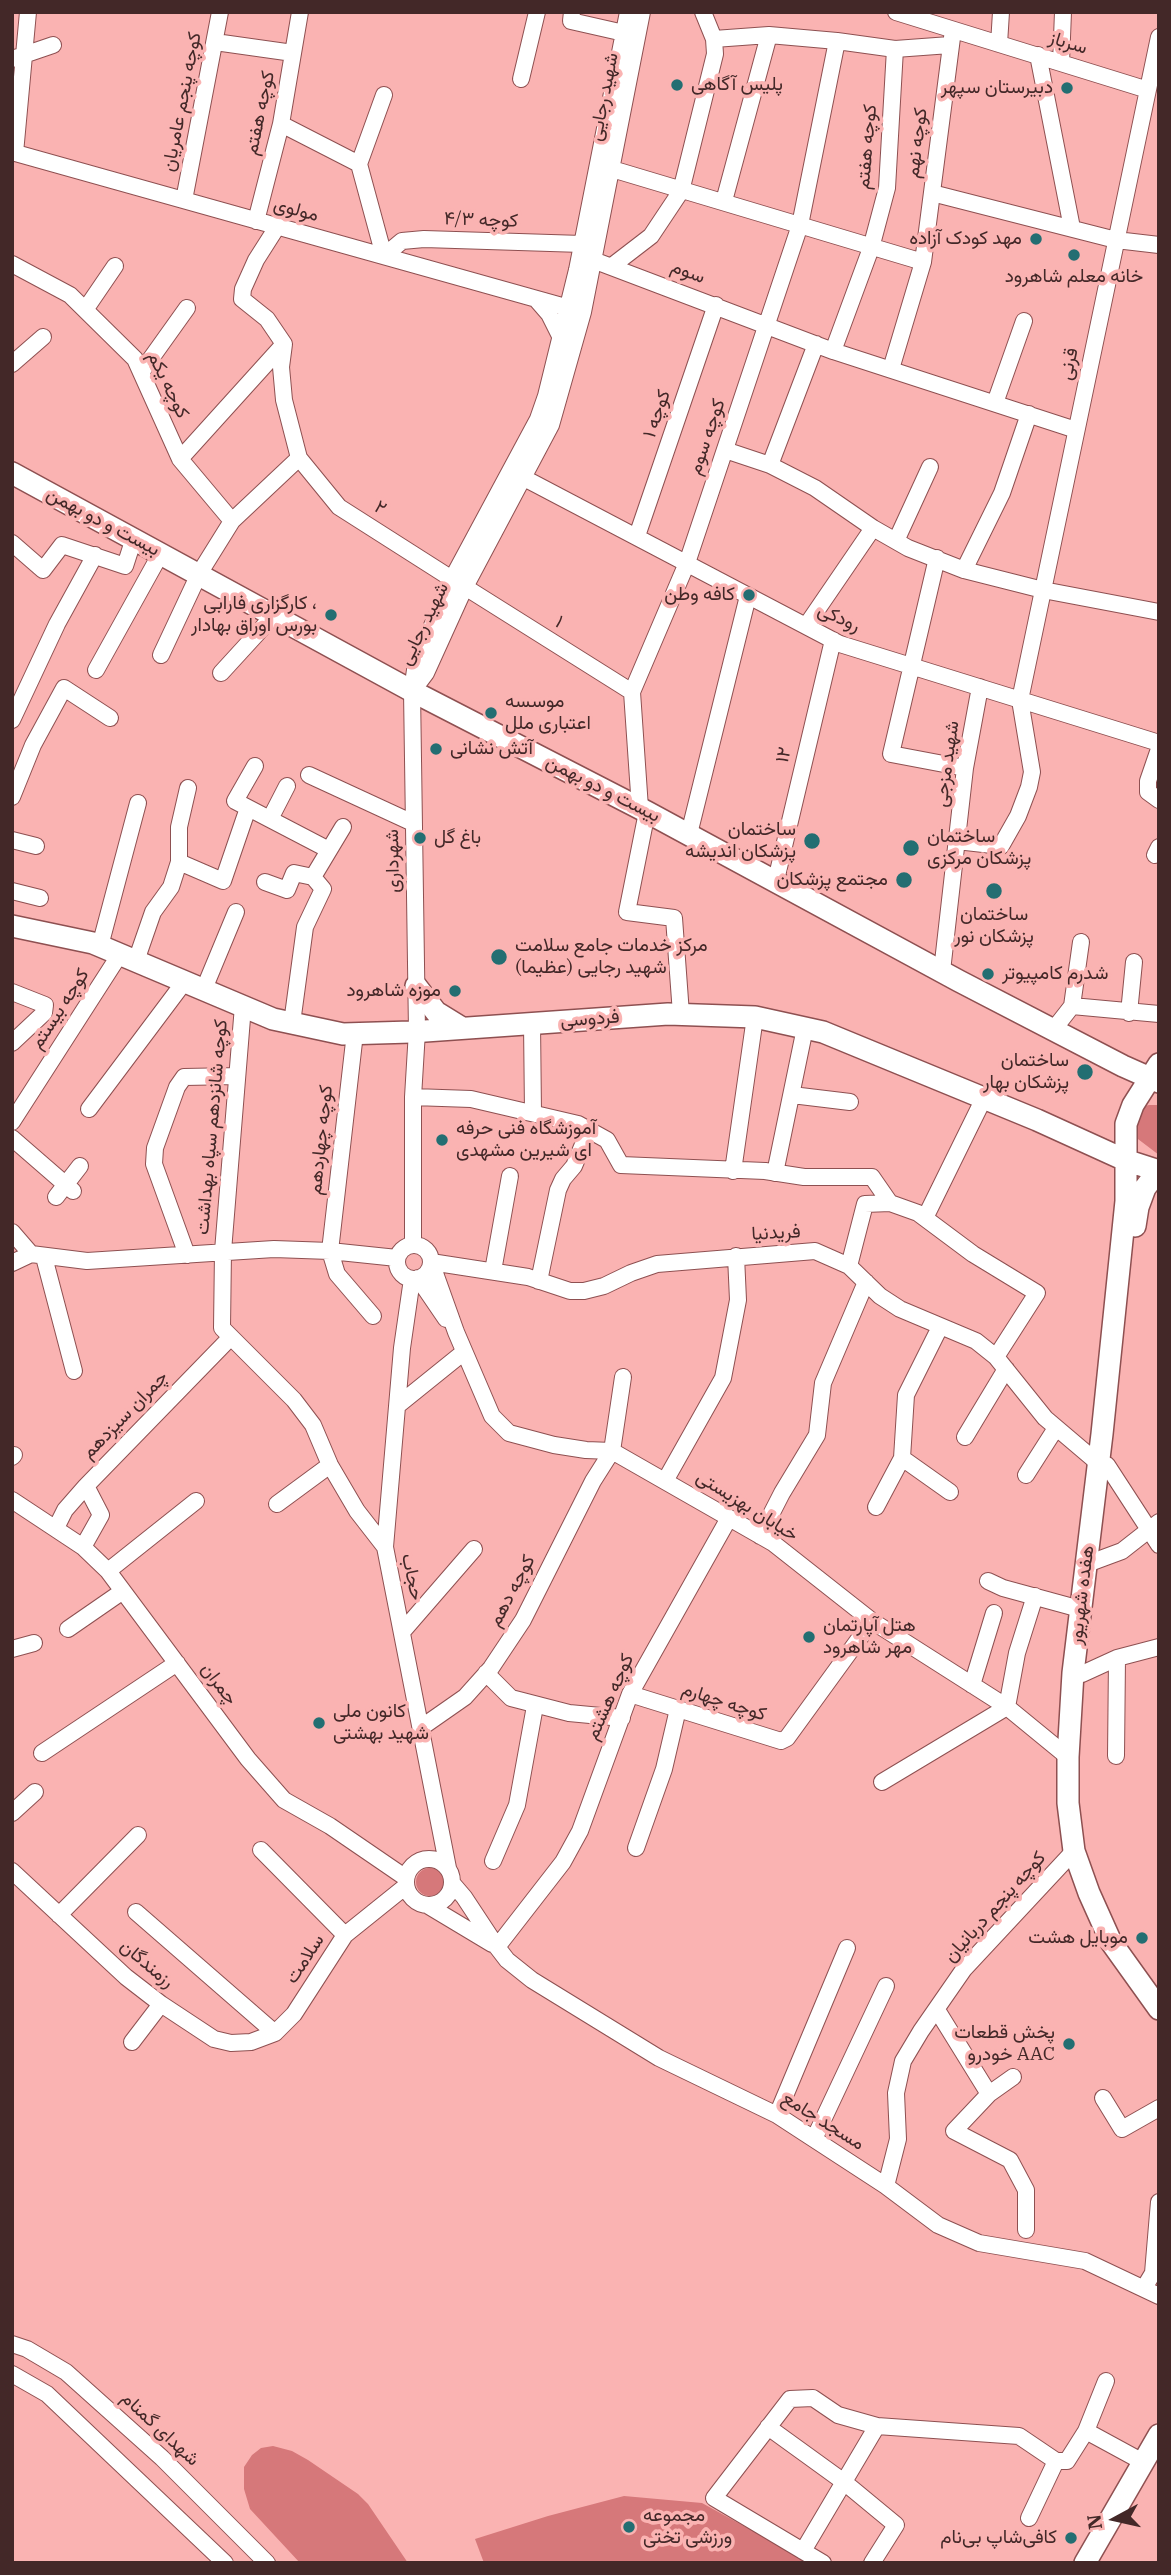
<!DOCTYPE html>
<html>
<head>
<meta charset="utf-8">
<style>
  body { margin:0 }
  #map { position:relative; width:1171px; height:2575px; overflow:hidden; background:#fab3b2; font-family:"IBM Plex Serif",serif }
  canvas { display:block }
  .frame { position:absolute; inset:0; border:14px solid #432828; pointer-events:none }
  .north { position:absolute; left:1080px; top:2484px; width:70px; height:70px; -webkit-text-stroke:5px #fab3b2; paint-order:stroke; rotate:262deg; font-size:19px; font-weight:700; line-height:28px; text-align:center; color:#432828 }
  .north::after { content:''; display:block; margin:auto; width:24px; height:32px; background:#432828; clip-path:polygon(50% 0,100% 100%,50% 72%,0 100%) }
</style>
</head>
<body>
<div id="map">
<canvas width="1171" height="2575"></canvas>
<div class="frame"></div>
<div class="north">N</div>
</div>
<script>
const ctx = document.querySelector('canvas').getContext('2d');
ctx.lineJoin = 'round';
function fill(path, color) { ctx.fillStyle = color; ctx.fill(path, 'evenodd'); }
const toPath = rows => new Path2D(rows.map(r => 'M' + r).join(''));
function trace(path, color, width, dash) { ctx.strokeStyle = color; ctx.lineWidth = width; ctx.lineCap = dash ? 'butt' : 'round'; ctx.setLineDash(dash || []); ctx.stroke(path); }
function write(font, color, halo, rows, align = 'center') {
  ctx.font = font + ' "IBM Plex Serif",Vazirmatn,serif'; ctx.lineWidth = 7; ctx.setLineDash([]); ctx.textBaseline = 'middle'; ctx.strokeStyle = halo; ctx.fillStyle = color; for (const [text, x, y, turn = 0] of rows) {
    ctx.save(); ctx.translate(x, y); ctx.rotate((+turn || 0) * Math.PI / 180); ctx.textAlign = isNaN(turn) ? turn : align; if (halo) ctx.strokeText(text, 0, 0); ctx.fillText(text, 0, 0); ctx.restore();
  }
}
fill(toPath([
  [1149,1105,1159,1105,1159,1155,1134,1136,1135,1117,1141,1107],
  '416 1882a14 14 0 1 1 28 0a14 14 0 1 1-28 0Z',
  [273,2446,292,2451,308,2460,358,2494,368,2504,408,2563,300,2563,250,2509,244,2489,244,2467,252,2455,261,2448],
  [624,2496,702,2503,811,2563,484,2563,475,2539,548,2516]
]), '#d6787a');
const minor = toPath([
  [572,12,571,21,624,33],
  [896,12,1148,90],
  [769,35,837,41,895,49,950,45],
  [714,39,769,35,724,201],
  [215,42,293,53],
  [999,44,1001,12],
  [1038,55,1072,228],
  [12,59,53,45],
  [1061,63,1063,12],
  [521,79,537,12],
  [281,124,359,164,384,256,402,241,424,239,582,244],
  [12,152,576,310],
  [15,153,28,12],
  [359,164,384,95],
  [612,169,923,262],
  [932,193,1116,240,1159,245],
  [184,200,220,12],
  [256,221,281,124,300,12],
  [277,227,256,260,243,289,242,299,267,319,284,344,281,367,284,400,299,458,339,507,452,579],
  [593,260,833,351,1076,430],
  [12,264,70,295,135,359,180,459,232,521],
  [612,266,651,236,681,191,715,54,714,39,703,12],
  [536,299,549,314,561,338],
  [85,310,115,266],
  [833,351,871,248,887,188,895,49],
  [12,364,43,337],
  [891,369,923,262,953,30],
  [142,371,187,308],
  [995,403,1024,321],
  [725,450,770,465,815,488,873,528,908,548,964,570,1043,590,1159,612],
  [180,459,284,344],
  [770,465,816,344],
  [524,478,840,644,1159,743],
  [637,536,716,305],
  [896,541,930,467],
  [12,543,43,570,62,545,125,566,134,538],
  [937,558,891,754,965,768],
  [964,570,1002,493,1029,414],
  [465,587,632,692],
  [806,626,873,528],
  [161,655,199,574,232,521,299,458],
  [96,670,161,553],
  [221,673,275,614],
  [414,689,426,673,465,587,551,425,583,312,642,12],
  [12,720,57,624,95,555],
  [1159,749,1148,781,1148,792,1159,800],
  [255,766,235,801,329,850],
  [309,775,413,823],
  [12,797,33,745,64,688,110,718],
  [640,808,632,692,687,563,800,225,837,41],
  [647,812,627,912,674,918,681,1014],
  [270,819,287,786],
  [689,834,748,596],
  [12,840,36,846],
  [957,841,1001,846,1018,816,1029,787,1032,772,1020,700,1159,37],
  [1155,855,1159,847],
  [179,862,223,881,248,808],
  [313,877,343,827],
  [776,880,833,640],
  [265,882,287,890,294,873,313,877,323,889,305,927,292,1023],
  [12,891,40,898],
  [100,946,138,803],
  [136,961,153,912,171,887,179,862,179,827,188,788],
  [942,971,965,768,980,687],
  [204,989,236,912],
  [12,992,45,1005,44,1013,12,1043],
  [243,1006,223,1251,222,1328,294,1400,313,1425,330,1465,357,1511,385,1547],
  [1072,1006,1081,942],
  [1129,1013,1134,962],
  [532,1023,533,1113],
  [1054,1029,1072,1006,1159,1014],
  [355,1033,330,1251,337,1274,373,1316],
  [792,1095,850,1102],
  [413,1097,471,1099,578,1124,607,1140,621,1165,765,1171,804,1177,872,1177,890,1203,918,1213,973,1254,1037,1293,996,1357],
  [89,1109,185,981],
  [12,1122,120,954],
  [12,1138,73,1191],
  [733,1171,755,1017],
  [775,1173,805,1028],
  [56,1197,80,1166],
  [925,1218,984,1098],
  [12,1232,31,1254,87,1261,274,1249,330,1251,397,1258],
  [413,1245,413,1097,417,1031,412,691,416,663,452,579,538,419,546,396,577,270,628,12],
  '397 1262a17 17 0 1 1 34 0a17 17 0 1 1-34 0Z',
  [187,1255,154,1164,155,1148,177,1087,184,1077,237,1076],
  [44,1257,74,1371],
  [12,1263,31,1254],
  [849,1266,865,1204,890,1203],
  [493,1271,510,1176],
  [418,1278,446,1319],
  [412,1279,402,1348,385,1547,448,1868],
  [539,1281,558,1190,563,1179,574,1166,589,1130],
  [397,1406,464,1352],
  [965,1437,1006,1369],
  [12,1457,14,1455],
  [902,1458,950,1492],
  [1107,1465,1159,1545],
  [1026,1475,1056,1428],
  [665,1481,723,1378,738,1300,736,1256],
  [12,1500,83,1547,108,1571,248,1759,284,1800,330,1826,406,1878],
  [277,1504,330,1465],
  [876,1507,902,1458,906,1395,940,1327],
  [56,1528,65,1510,86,1486,231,1337],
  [760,1536,782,1493,817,1435,823,1383,866,1282],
  [83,1547,101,1515,86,1486],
  [1095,1561,1122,1551,1159,1522],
  [108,1571,196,1501],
  [988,1581,1003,1588,1080,1609],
  [68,1629,123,1591],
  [402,1632,474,1549],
  [12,1649,34,1643],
  [486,1673,511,1698,569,1713,622,1718],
  [1082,1674,1117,1658,1159,1647],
  [972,1685,994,1613],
  [630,1694,781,1741,787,1738,872,1621],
  [422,1727,465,1697,491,1668,523,1620,593,1481,612,1451,623,1377],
  [42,1753,177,1663],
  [1116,1756,1117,1658],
  [1068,1757,1007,1707,872,1621,773,1543,612,1451,586,1450,554,1445,509,1433,492,1416,456,1332,431,1262,528,1277,570,1291,584,1291,604,1286,631,1273,657,1264,815,1251,849,1266,880,1296,900,1309,976,1341,996,1357,1045,1418,1098,1463],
  [882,1782,1007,1707,1017,1653,1035,1596],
  [12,1813,35,1792],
  [636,1848,664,1769,678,1709],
  [261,1850,345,1935],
  '406 1882a23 23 0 1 1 46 0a23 23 0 1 1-46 0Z',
  [493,1861,517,1805,535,1706],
  [12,1871,126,1977,161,2004,214,2039,231,2043,251,2042,275,2033,294,2014,345,1935,406,1886],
  [452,1883,464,1897,497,1947,507,1960,532,1980,659,2058,777,2115,886,2186,938,2225,979,2243,1085,2261,1159,2296],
  [427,1905,492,1944],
  [136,1912,275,2033],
  [59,1915,138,1835],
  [497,1947,563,1862,580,1831,630,1694,729,1518],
  [937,2010,989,2094],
  [132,2042,161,2004],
  [1013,2077,989,2094,954,2131,1010,2160,1026,2190,1026,2230],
  [1103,2098,1122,2129,1159,2108],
  [777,2115,847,1948],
  [814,2139,886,1986],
  [886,2186,898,2139,896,2093,903,2061,921,2031,964,1969,1074,1851],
  [1144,2288,1153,2273,1159,2202],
  [12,2344,27,2349,66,2372,162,2458,267,2563],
  [12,2374,47,2394,225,2563],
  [768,2427,844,2482,896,2525,872,2563],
  [1086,2431,1143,2462],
  [1056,2461,1067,2461,1086,2431,1106,2381],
  [803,2551,877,2426],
  [823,2563,714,2498,790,2399,813,2398,838,2415,877,2426,1019,2436,1056,2461,1029,2518]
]);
const major = toPath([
  [12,473,412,691,647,812,959,981,1123,1066,1159,1082],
  [12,926,93,943,273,1019,343,1034,411,1032,668,1014,755,1017,823,1032,1037,1120,1125,1160,1159,1171],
  [416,986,436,1012,462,1028],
  [1159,1064,1133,1105,1126,1124,1126,1201,1102,1434,1073,1673,1068,1757,1068,1803,1074,1851,1089,1893,1111,1942,1159,2009],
  [1135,1226,1138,1207,1145,1188,1158,1171],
  [1085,2563,1159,2435]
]);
trace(minor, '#8e5051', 18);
trace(major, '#8e5051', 24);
trace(minor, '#fff', 16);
trace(major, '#fff', 21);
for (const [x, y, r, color] of [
  [677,85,7,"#236e72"],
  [1067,88,7,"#236e72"],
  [1036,239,7,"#236e72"],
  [1074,255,7,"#236e72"],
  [749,595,7,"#236e72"],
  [331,615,7,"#236e72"],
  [491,713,7,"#236e72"],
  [436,749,7,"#236e72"],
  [420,838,7,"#236e72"],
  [812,841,9,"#236e72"],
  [911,848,9,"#236e72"],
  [904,880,9,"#236e72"],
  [994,891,9,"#236e72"],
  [499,957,9,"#236e72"],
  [988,974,7,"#236e72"],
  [455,991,7,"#236e72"],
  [1085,1072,9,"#236e72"],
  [442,1140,7,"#236e72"],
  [809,1637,7,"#236e72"],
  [319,1723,7,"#236e72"],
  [1142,1938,7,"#236e72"],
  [1069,2044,7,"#236e72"],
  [629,2527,7,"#236e72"],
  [1071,2538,7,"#236e72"]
]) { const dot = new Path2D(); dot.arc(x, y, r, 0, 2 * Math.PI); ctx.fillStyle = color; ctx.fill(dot); trace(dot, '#fab3b2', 2.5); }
write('19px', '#432828', '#fab3b2', [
  ["سرباز",1068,43,17],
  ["شهید رجایی",604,97,-79],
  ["کوچه پنجم عامریان",182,102,-79],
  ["کوچه هفتم",260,113,-78],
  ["کوچه نهم",917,143,-83],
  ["کوچه هفتم",867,147,-85],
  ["مولوی",296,210,15],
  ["کوچه ۴/۳",481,220,2],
  ["سوم",688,272,21],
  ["قرنی",1069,364,-78],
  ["کوچه یکم",168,385,64],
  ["۱ کوچه",657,414,-71],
  ["کوچه سوم",707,437,-71],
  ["۲",380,508,32],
  ["بیست و دو بهمن",103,522,28],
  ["رودکی",839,618,24],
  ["۱",559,622,32],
  ["شهید رجایی",424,624,-64],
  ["۱۲",784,755,-77],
  ["شهید مزجی",947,764,-82],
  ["بیست و دو بهمن",603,789,27],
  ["شهرداری",393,861,-91],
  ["کوچه بیستم",60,1009,-57],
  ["فردوسی",590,1019,-4],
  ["کوچه شانزدهم سپاه بهداشت",212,1127,-85],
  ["کوچه چهاردهم",321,1140,-84],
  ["فریدنیا",776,1233,-3],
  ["چمران سیزدهم",125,1415,-46],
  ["خیابان بهزیستی",747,1506,32],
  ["حجاب",412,1577,78],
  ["کوچه دهم",512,1591,-62],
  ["هفده شهریور",1082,1595,-83],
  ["چمران",219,1684,53],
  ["کوچه هشتم",610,1697,-66],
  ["کوچه چهارم",724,1702,18],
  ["کوچه پنجم دربانیان",995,1907,-48],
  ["سلامت",305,1959,-57],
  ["رزمندگان",147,1964,40],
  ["مسجد جامع",823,2121,32],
  ["شهدای گمنام",160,2429,43]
]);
write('19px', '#432828', '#fab3b2', [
  ["پلیس آگاهی",691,85],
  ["دبیرستان سپهر",1053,88,"right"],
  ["مهد کودک آزاده",1022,239,"right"],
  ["خانه معلم شاهرود",1074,277,"center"],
  ["کافه وطن",735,595,"right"],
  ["کارگزاری فارابی ،",317,604,"right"],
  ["بورس اوراق بهادار",317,626,"right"],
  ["موسسه",505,702],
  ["اعتباری ملل",505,724],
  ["آتش نشانی",450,749],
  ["ساختمان",796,830,"right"],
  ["پزشکان اندیشه",796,852,"right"],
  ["ساختمان",927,837],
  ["پزشکان مرکزی",927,859],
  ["باغ گل",434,838],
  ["مجتمع پزشکان",888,880,"right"],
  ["ساختمان",994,915,"center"],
  ["پزشکان نور",994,937,"center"],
  ["مرکز خدمات جامع سلامت",515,946],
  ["شهید رجایی (عظیما)",515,968],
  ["شدرم کامپیوتر",1002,974],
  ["موزه شاهرود",441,991,"right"],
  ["ساختمان",1069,1061,"right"],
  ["پزشکان بهار",1069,1083,"right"],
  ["آموزشگاه فنی حرفه",456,1129],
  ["ای شیرین مشهدی",456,1151],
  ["هتل آپارتمان",823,1626],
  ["مهر شاهرود",823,1648],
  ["کانون ملی",333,1712],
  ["شهید بهشتی",333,1734],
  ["موبایل هشت",1128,1938,"right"],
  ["پخش قطعات",1055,2033,"right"],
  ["خودرو AAC",1055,2055,"right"],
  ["مجموعه",643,2516],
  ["ورزشی تختی",643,2538],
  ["کافی‌شاپ بی‌نام",1057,2538,"right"]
], 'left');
</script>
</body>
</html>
